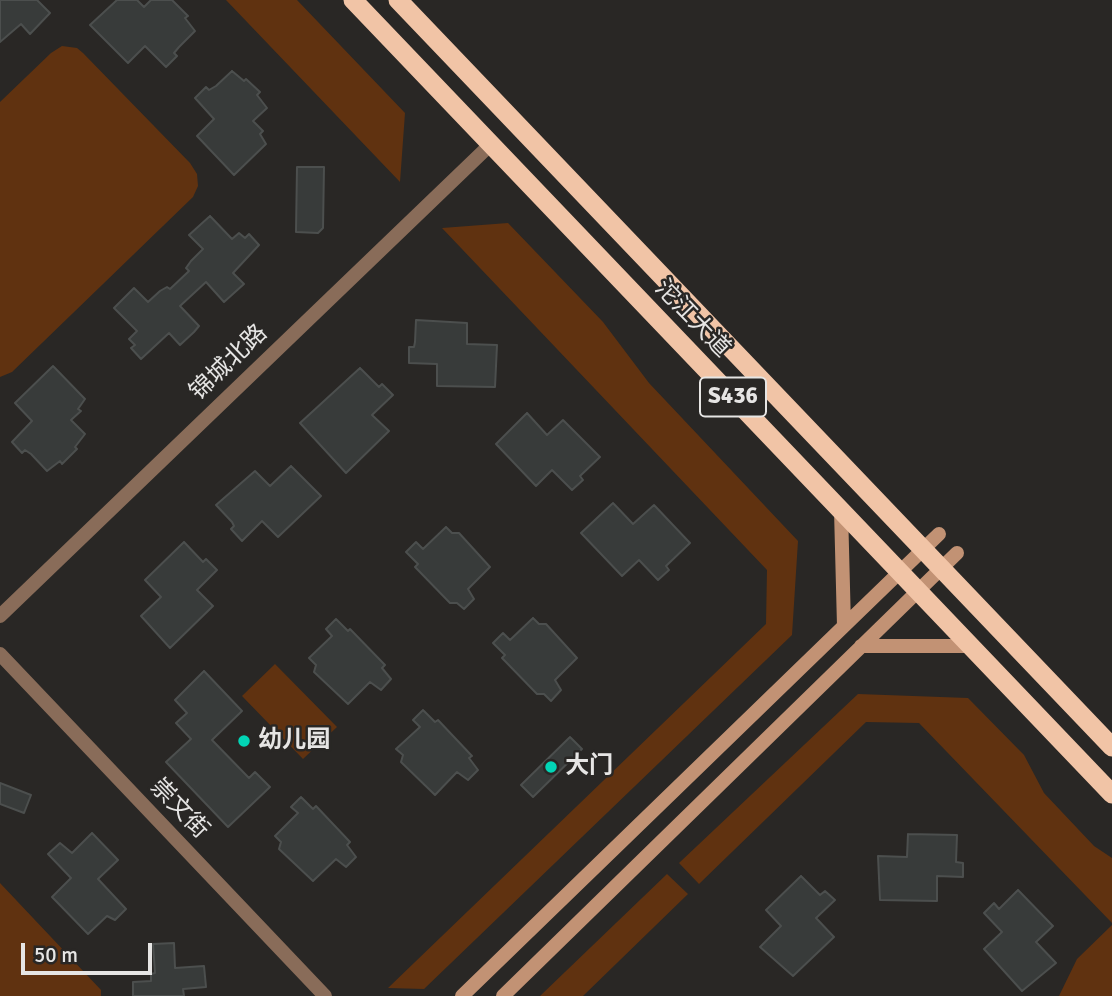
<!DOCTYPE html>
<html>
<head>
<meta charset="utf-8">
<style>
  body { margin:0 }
  #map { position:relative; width:1112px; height:996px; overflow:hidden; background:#292725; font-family:Signika,sans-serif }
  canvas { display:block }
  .scale { position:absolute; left:21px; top:943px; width:131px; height:32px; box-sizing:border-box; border:4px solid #e6e5e4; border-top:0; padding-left:9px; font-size:21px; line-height:24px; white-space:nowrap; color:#e6e5e4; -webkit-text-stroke:5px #292725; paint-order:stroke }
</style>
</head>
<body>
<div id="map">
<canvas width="1112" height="996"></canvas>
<div class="scale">50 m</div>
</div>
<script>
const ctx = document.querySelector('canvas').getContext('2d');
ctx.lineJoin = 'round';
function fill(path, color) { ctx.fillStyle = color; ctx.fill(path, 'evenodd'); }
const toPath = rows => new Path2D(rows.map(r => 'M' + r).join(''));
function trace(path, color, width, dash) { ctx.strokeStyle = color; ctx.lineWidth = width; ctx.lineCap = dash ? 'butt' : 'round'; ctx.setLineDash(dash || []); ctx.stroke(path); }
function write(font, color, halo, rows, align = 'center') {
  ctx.font = font + ' Signika,"Noto Sans SC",sans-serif'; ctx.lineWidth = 5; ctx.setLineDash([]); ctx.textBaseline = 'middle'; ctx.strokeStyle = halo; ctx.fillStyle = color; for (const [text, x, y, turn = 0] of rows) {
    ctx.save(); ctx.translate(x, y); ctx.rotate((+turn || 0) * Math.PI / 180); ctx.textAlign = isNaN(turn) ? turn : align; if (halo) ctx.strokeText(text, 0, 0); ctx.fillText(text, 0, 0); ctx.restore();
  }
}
fill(toPath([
  [226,0,297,0,405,113,400,182],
  [62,46,77,48,83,53,190,163,197,174,198,186,193,197,12,372,0,377,0,102,51,53],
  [508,223,603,322,649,383,798,541,792,635,424,989,388,988,766,624,767,570,442,228],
  [275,664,337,727,303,759,242,696],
  [858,694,968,698,1024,755,1044,793,1094,846,1112,858,1112,923,919,723,866,722,699,884,679,863],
  [667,874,688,894,583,996,540,996],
  [0,883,101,990,101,996,0,996],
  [1112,925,1112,996,1059,996,1077,959]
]), '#603210');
const building = toPath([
  [0,0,37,0,50,13,30,34,21,24,0,42,0,0],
  [117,0,137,0,144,7,151,0,172,0,188,16,185,18,195,31,179,47,174,53,177,56,166,67,145,46,128,63,90,25,117,0],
  [232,71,244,81,246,79,260,92,257,95,267,108,253,121,263,131,260,134,266,144,234,175,197,136,214,119,195,98,206,87,209,90,216,86,232,71],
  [297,167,324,167,323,228,318,233,296,232,297,167],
  [210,216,232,239,239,233,245,238,249,234,259,245,233,273,244,284,224,302,206,282,180,306,199,326,194,332,180,345,169,333,141,359,131,348,135,345,129,339,137,331,114,308,134,288,148,302,160,291,167,287,170,289,189,271,186,268,191,261,203,249,189,235,210,216],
  [416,320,467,323,467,344,497,345,495,387,437,386,437,364,409,363,409,347,414,347,415,342,416,320],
  [53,366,85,399,78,409,81,411,71,420,85,434,75,447,77,449,62,464,60,461,47,471,31,454,25,450,22,453,12,442,32,421,15,403,53,366],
  [360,368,379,387,382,384,393,395,372,415,389,431,346,473,300,423,360,368],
  [527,413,547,435,563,420,600,457,580,476,583,480,572,490,552,470,536,486,496,444,527,413],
  [291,466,321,496,278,537,262,521,242,541,231,529,234,526,232,522,216,505,255,471,270,486,291,466],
  [613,503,633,524,654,505,690,543,666,566,669,570,658,580,639,560,622,576,581,533,613,503],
  [446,527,452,533,459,533,490,567,468,589,474,599,464,609,457,603,450,603,415,567,418,564,406,552,416,542,423,549,446,527],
  [184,542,203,562,206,559,217,570,197,590,213,606,170,648,141,616,161,597,145,580,184,542],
  [533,618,539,624,546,624,577,658,555,680,561,690,551,701,544,694,537,694,502,658,505,655,493,643,503,633,510,640,533,618],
  [336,619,348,631,350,629,385,665,382,668,391,679,381,690,370,682,348,704,314,672,316,665,309,658,332,636,326,629,336,619],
  [204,671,242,711,212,740,249,778,255,772,270,787,228,827,166,762,191,739,176,723,187,713,175,700,204,671],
  [423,710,435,722,438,720,472,756,469,758,478,770,468,780,457,772,435,795,401,762,403,755,396,749,420,727,413,720,423,710],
  [570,737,582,749,533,797,521,785,570,737],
  [0,783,31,795,24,813,0,804,0,783],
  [301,797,313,809,316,806,350,842,347,845,356,857,346,867,336,859,313,881,279,849,281,842,275,836,298,813,291,807,301,797],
  [92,833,118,860,98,879,126,909,115,920,107,916,88,934,52,897,71,878,48,854,60,843,72,853,92,833],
  [908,834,957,835,956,862,963,863,963,877,937,876,937,901,880,900,878,856,907,857,908,834],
  [801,876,820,895,825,891,835,900,816,918,834,937,793,976,760,947,781,926,766,910,801,876],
  [1018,890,1053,926,1036,942,1056,963,1022,991,984,949,1002,932,984,913,994,903,999,909,1018,890],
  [174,943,175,968,204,966,206,987,183,989,184,996,133,996,133,982,151,981,151,974,155,973,153,944,174,943]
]);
fill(building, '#383b3a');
trace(building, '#4c4f4e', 2);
trace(toPath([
  [0,616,491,144],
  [0,654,325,996]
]), '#896c59', 14);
trace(toPath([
  [841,510,844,626],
  [861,646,971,646],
  [462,996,939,534],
  [503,996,957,553]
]), '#c29274', 14);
trace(toPath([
  [353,0,1112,794],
  [398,0,1112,747]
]), '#f1c4a6', 19);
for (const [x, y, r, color] of [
  [244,741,7,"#02d5b6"],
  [551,767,7,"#02d5b6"]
]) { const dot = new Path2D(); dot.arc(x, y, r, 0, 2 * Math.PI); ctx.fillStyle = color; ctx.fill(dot); trace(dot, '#292725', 2.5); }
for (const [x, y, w] of [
  [733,397,66]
]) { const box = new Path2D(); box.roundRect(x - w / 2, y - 19.5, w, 39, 5); ctx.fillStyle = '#292725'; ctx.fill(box); trace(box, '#e6e5e4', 2); }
write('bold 23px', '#e6e5e4', null, [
  ["S436",733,397]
]);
write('24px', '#e6e5e4', '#292725', [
  ["沱江大道",692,319,46],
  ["锦城北路",229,363,-44],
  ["崇文街",179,809,46]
]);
write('bold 24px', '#e6e5e4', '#292725', [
  ["幼儿园",258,741],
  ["大门",565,767]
], 'left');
</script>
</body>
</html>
